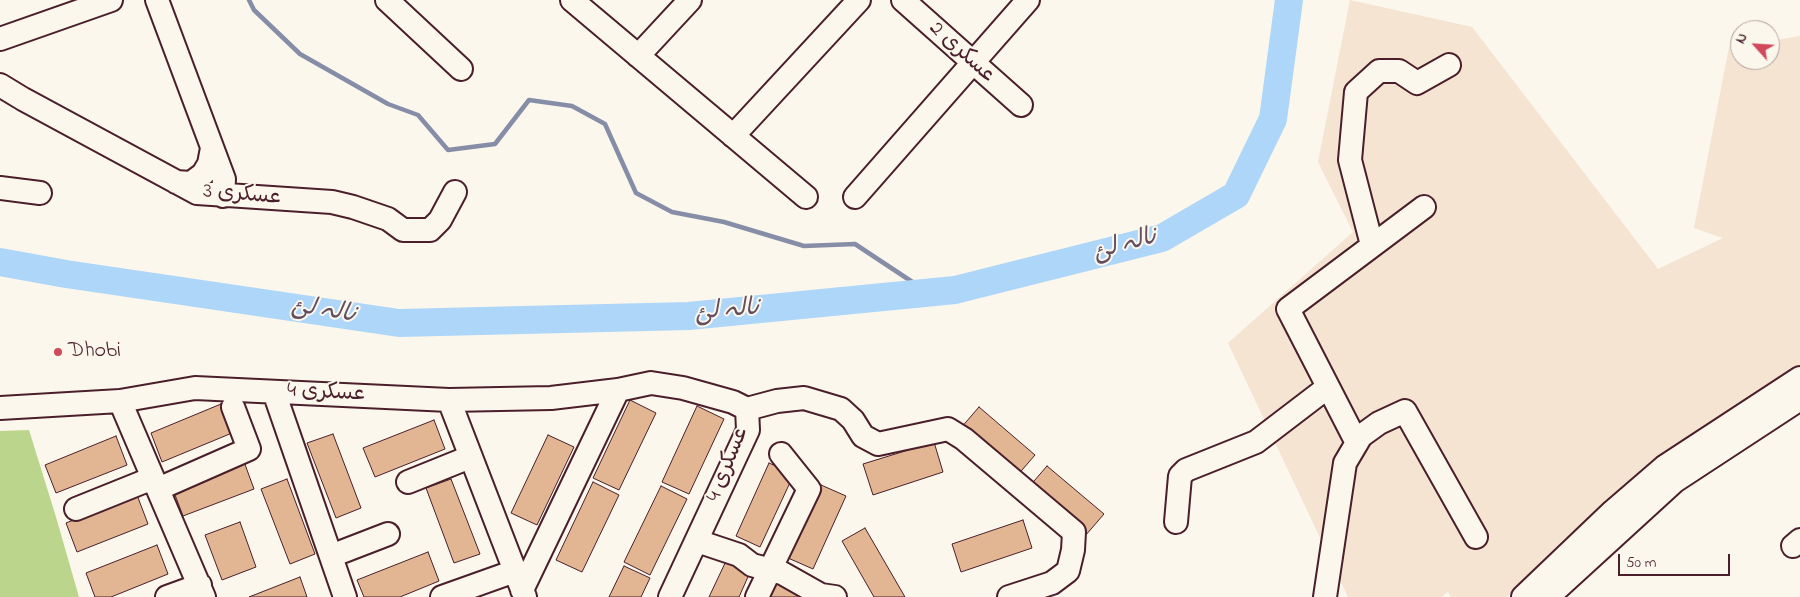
<!DOCTYPE html>
<html>
<head>
<meta charset="utf-8">
<style>
  body { margin:0 }
  #map { position:relative; width:1800px; height:597px; overflow:hidden; background:#fbf7ec; font-family:"Indie Flower",sans-serif }
  canvas { display:block }
  .north { position:absolute; left:1730px; top:20px; width:50px; height:50px; box-sizing:border-box; background:#fbf7ec; border:1px solid #b4a19f; border-radius:50%; rotate:296deg; font-size:14px; font-weight:700; line-height:20px; text-align:center; color:#4a1f2b }
  .north::after { content:''; display:block; margin:auto; width:18px; height:22px; background:#d1495b; clip-path:polygon(50% 0,100% 100%,50% 72%,0 100%) }
  .scale { position:absolute; left:1618px; top:554px; width:112px; height:22px; box-sizing:border-box; border:2px solid #4a1f2b; border-top:0; padding-left:6px; font-size:15px; line-height:18px; white-space:nowrap; color:#4a1f2b; -webkit-text-stroke:4px #fbf7ec; paint-order:stroke }
</style>
</head>
<body>
<div id="map">
<canvas width="1800" height="597"></canvas>
<div class="north">N</div>
<div class="scale">50 m</div>
</div>
<script>
const ctx = document.querySelector('canvas').getContext('2d');
ctx.lineJoin = 'round';
function fill(path, color) { ctx.fillStyle = color; ctx.fill(path, 'evenodd'); }
const toPath = rows => new Path2D(rows.map(r => 'M' + r).join(''));
function trace(path, color, width, dash) { ctx.strokeStyle = color; ctx.lineWidth = width; ctx.lineCap = dash ? 'butt' : 'round'; ctx.setLineDash(dash || []); ctx.stroke(path); }
function write(font, color, halo, rows, align = 'center') {
  ctx.font = font + ' "Indie Flower","Playpen Sans Arabic",sans-serif'; ctx.lineWidth = 4; ctx.setLineDash([]); ctx.textBaseline = 'middle'; ctx.strokeStyle = halo; ctx.fillStyle = color; for (const [text, x, y, turn = 0] of rows) {
    ctx.save(); ctx.translate(x, y); ctx.rotate((+turn || 0) * Math.PI / 180); ctx.textAlign = isNaN(turn) ? turn : align; if (halo) ctx.strokeText(text, 0, 0); ctx.fillText(text, 0, 0); ctx.restore();
  }
}
fill(toPath([
  [1350,0,1472,27,1658,269,1723,238,1694,228,1729,47,1740,45,1740,60,1770,60,1770,41,1800,36,1800,365,1659,456,1562,541,1507,597,1451,597,1448,592,1441,597,1348,597,1228,343,1353,232,1318,162]
]), '#f4e4d1');
fill(toPath([
  [29,430,56,517,79,597,0,597,0,431]
]), '#bcd58c');
trace(toPath([
  [249,0,254,10,300,54,388,104,418,115,448,150,495,144,529,100,572,106,605,124,636,193,672,212,724,222,804,246,855,244,929,293]
]), '#868da7', 4.5);
trace(toPath([
  [0,262,66,274,399,323,689,316,955,290,1162,238,1236,195,1273,119,1289,0]
]), '#aed6f9', 28);
const building = toPath([
  [630,400,656,413,619,490,593,478,630,400],
  [221,404,232,433,162,462,151,433,221,404],
  [697,406,724,419,689,494,662,482,697,406],
  [979,407,1035,455,1016,477,960,429,979,407],
  [434,420,445,449,375,477,363,448,434,420],
  [333,434,361,508,336,518,307,443,333,434],
  [548,435,574,447,537,525,511,513,548,435],
  [116,436,127,465,56,493,45,465,116,436],
  [934,442,943,472,873,495,863,464,934,442],
  [243,459,254,489,183,516,172,487,243,459],
  [769,463,794,474,760,547,736,536,769,463],
  [1047,466,1104,514,1085,536,1028,488,1047,466],
  [287,479,315,554,290,564,261,489,287,479],
  [451,479,480,554,454,563,426,488,451,479],
  [593,482,619,495,582,572,556,560,593,482],
  [821,485,846,496,813,569,788,558,821,485],
  [661,486,687,499,650,575,624,562,661,486],
  [137,495,148,524,77,552,66,523,137,495],
  [1023,520,1032,548,961,572,952,544,1023,520],
  [240,522,256,567,222,580,205,535,240,522],
  [865,528,905,597,874,597,842,541,865,528],
  [157,545,168,574,111,597,95,597,86,573,157,545],
  [428,552,439,581,400,597,364,597,357,580,428,552],
  [727,559,751,570,739,597,709,597,727,559],
  [624,566,650,578,641,597,609,597,624,566],
  [300,577,307,597,249,597,300,577],
  [777,581,801,593,800,597,770,597,777,581]
]);
fill(building, '#e2b692');
trace(building, '#4a1f2b', 1);
const minor = toPath([
  [157,0,224,179,223,196],
  [387,0,461,69],
  [572,0,806,197],
  [903,0,1021,105],
  [0,39,111,0],
  [638,56,690,0],
  [0,85,23,99,197,193,332,202,353,207,388,219,403,230,430,230,440,220,455,192],
  [733,136,859,0],
  [176,182,191,183,203,174,209,164,212,148],
  [0,188,40,193],
  [855,197,1028,0],
  [1372,245,1350,160,1356,92,1379,71,1399,71,1417,83,1449,65],
  [274,392,345,597],
  [449,400,551,398,618,390],
  [120,401,204,597],
  [0,408,120,401,195,388,449,400,525,597],
  [747,409,777,401,804,398,841,409,853,420,863,436,878,444,948,429,964,439,1074,532,1073,550,1068,571,1052,583,1009,597],
  [1357,443,1288,309,1424,207],
  [408,482,470,457],
  [158,489,249,449,233,407],
  [76,509,153,478],
  [1176,522,1180,476,1186,470,1256,442,1328,387],
  [697,541,739,555,752,565,782,573,821,595,835,597],
  [1793,546,1800,540],
  [331,556,388,534],
  [522,590,618,390,651,383,683,388,733,402,747,409,748,430,670,597],
  [167,597,200,585],
  [442,597,515,571],
  [757,597,809,489,781,454],
  [1325,597,1345,463,1361,436,1379,423,1405,411,1476,537],
  [1523,597,1613,511,1664,467,1800,378],
  [1548,597,1675,481,1800,399]
]);
trace(minor, '#4a1f2b', 26);
trace(minor, '#fbf7ec', 22);
for (const [x, y, r, color] of [
  [58,352,5,"#d1495b"]
]) { const dot = new Path2D(); dot.arc(x, y, r, 0, 2 * Math.PI); ctx.fillStyle = color; ctx.fill(dot); trace(dot, '#fbf7ec', 2); }
write('22px', '#4a1f2b', '#fbf7ec', [
  ["عسکری 2",961,53,42],
  ["عسکری 3",242,196,5],
  ["عسکری 4",326,394,3],
  ["عسکری 4",729,465,-68]
]);
write('22px', '#4a1f2b', '#fbf7ec', [
  ["Dhobi",68,352]
], 'left');
write('italic 24px', '#634d5e', '#fbf7ec', [
  ["نالہ لئ",1126,246,-15],
  ["نالہ لئ",324,312,9],
  ["نالہ لئ",728,312,-5]
]);
</script>
</body>
</html>
